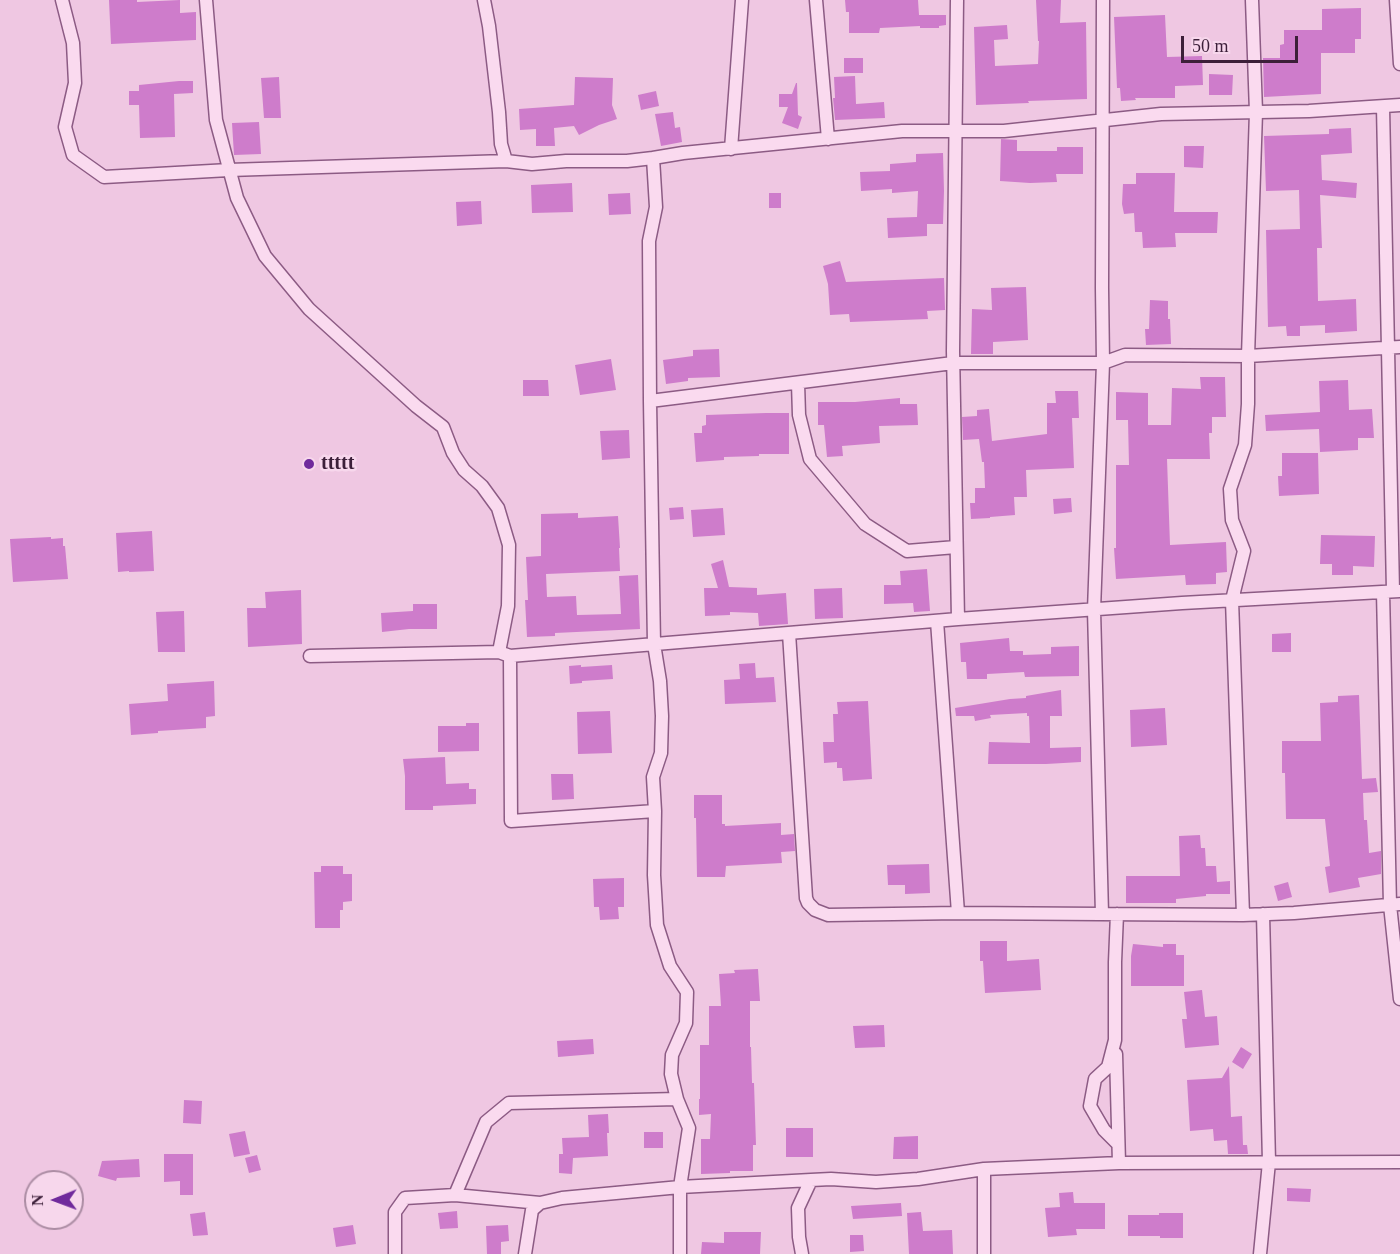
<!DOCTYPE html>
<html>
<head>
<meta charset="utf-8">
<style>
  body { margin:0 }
  #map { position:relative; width:1400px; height:1254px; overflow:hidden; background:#efc7e2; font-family:"Times New Roman",serif }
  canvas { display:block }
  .north { position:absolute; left:24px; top:1170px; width:60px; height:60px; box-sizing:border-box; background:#f7d7ec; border:2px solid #ac8da4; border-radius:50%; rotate:269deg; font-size:16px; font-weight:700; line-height:24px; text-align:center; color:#3c1f39 }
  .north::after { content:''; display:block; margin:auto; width:21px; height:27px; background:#702a9c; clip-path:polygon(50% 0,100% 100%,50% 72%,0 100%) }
  .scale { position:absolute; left:1181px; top:36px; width:117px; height:27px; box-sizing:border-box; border:3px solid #3c1f39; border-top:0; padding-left:8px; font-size:18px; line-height:21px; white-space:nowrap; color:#3c1f39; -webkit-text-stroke:4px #f7d7ec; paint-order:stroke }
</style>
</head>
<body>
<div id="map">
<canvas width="1400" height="1254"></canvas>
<div class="north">N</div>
<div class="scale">50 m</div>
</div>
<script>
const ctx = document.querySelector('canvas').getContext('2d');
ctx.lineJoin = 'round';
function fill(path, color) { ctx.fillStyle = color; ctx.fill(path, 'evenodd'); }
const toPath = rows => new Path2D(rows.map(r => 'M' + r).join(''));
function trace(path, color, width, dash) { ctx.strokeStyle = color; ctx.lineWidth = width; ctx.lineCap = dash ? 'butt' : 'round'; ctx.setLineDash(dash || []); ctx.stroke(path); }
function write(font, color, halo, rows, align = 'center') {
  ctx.font = font + ' "Times New Roman",serif'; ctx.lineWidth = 5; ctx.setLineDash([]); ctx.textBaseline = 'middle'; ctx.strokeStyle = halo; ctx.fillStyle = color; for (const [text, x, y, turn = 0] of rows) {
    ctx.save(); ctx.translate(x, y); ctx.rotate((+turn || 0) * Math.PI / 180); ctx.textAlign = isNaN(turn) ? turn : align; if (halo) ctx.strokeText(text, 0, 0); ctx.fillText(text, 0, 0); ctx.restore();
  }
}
fill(toPath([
  [109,0,137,0,137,2,180,0,180,13,196,12,196,40,111,44],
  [845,0,918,0,919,15,946,15,946,25,939,26,939,28,920,28,920,26,880,28,879,33,849,33,849,12,846,12],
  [1036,0,1061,0,1060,23,1086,22,1087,99,1028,101,1029,103,976,105,974,27,1007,25,1008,39,994,40,995,66,1038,64,1039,41,1038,41],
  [1361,8,1361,39,1355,39,1355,53,1321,53,1321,94,1264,97,1263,58,1280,58,1280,45,1284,44,1284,30,1322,30,1322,9],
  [1165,15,1167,57,1202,56,1203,85,1175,86,1175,98,1135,98,1136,100,1121,101,1120,88,1117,88,1114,17],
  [844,58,863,58,863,73,844,73],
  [1209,74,1233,75,1232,95,1209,95],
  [855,76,856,104,884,102,885,118,835,120,833,98,835,98,834,77],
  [279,77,281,118,264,118,261,78],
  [575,77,613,78,612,105,617,119,599,125,579,135,574,126,554,128,555,146,536,146,536,129,520,130,519,109,574,105],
  [179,81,193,81,193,93,174,94,175,137,140,138,139,105,129,105,129,91,139,91,139,85],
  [796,83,797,83,798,115,802,117,798,129,782,123,788,107,779,107,779,94,792,94],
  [656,91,659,106,641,110,638,95],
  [673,112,675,128,680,127,682,142,661,146,655,114],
  [259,122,261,154,234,155,232,123],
  [1351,128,1352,153,1321,155,1322,180,1357,183,1356,198,1320,195,1322,248,1317,248,1318,301,1356,299,1357,331,1325,333,1325,325,1300,326,1300,336,1287,336,1286,326,1268,327,1266,230,1300,229,1299,190,1266,191,1264,136,1329,134,1329,129],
  [1001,139,1017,140,1017,151,1057,151,1057,147,1083,147,1083,174,1056,174,1057,182,1030,183,1000,181],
  [1184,146,1204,146,1203,168,1184,167],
  [943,153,944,191,943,224,927,224,927,236,888,238,887,218,917,217,918,191,892,193,892,189,861,191,860,172,890,171,890,164,916,162,916,154],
  [1136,173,1175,173,1174,212,1218,212,1217,233,1175,233,1176,247,1143,248,1142,232,1135,232,1134,213,1124,214,1122,204,1123,184,1136,184],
  [572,183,573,212,532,213,531,185],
  [630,193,631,214,609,215,608,194],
  [769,193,781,193,781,208,769,208],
  [481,201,482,224,457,226,456,202],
  [840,261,846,282,944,278,945,310,927,311,928,319,850,322,849,314,830,315,828,284,823,266],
  [1026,287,1028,340,993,342,993,354,971,354,972,309,992,310,991,288],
  [1150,300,1168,301,1168,319,1170,319,1171,344,1146,345,1145,329,1149,329],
  [719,349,720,377,688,378,688,381,666,384,663,360,693,356,693,350],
  [611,359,616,390,580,395,575,365],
  [1200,377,1225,377,1226,417,1212,417,1212,433,1209,433,1210,459,1167,459,1170,545,1226,542,1227,572,1216,573,1216,584,1186,585,1185,575,1116,579,1114,548,1116,548,1116,465,1129,465,1128,420,1116,420,1116,392,1148,393,1148,425,1171,425,1172,388,1201,389],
  [523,380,548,380,549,396,523,396],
  [1348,380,1349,410,1372,409,1374,438,1358,438,1358,450,1320,452,1319,429,1266,431,1265,415,1320,412,1319,381],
  [1055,391,1078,391,1079,418,1072,418,1074,468,1026,470,1027,497,1014,497,1015,515,990,517,990,518,971,519,970,503,975,503,975,488,985,488,984,462,982,462,979,439,963,440,962,417,977,416,977,410,989,409,992,441,1047,434,1047,403,1056,403],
  [900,398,900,404,917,404,918,425,879,426,880,443,842,446,843,456,827,457,824,425,818,425,818,402,855,402],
  [766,413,789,413,789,454,759,454,759,456,724,457,724,460,696,462,694,433,702,433,702,426,706,425,706,415],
  [629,430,630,458,602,460,600,431],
  [1282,453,1318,453,1319,494,1279,496,1278,476,1282,476],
  [1071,498,1072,512,1054,514,1053,499],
  [683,507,684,519,670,520,669,508],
  [723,508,725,535,693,537,691,510],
  [578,513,578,518,618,516,620,548,619,548,620,571,546,574,547,597,576,596,577,615,621,614,619,576,638,575,640,629,555,633,555,636,527,637,525,600,528,600,526,557,541,556,541,514],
  [152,531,154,571,129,572,129,571,118,572,116,533],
  [1321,535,1375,536,1374,567,1353,566,1353,575,1332,575,1332,564,1320,564],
  [51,537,51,539,63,538,63,546,65,546,68,579,13,582,10,539],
  [723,560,729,587,757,588,757,595,786,593,788,624,759,626,758,613,730,612,730,615,705,616,704,588,718,588,711,564],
  [927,569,930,611,914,612,913,603,884,604,884,585,901,585,900,571],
  [842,588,843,618,815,619,814,589],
  [301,590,302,644,248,647,247,608,266,608,265,592],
  [413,604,437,604,437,629,409,629,382,632,381,613,413,611],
  [184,611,185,652,158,652,156,612],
  [1291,633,1291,652,1272,652,1272,634],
  [1009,638,1010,651,1023,651,1023,655,1051,654,1051,647,1079,646,1079,676,1025,677,1024,672,987,674,987,679,967,679,966,662,961,662,960,643],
  [755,663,756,678,774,677,776,702,725,704,724,680,740,679,739,664],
  [581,665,581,667,612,665,613,679,582,681,582,683,570,684,569,666],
  [214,681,215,716,206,717,206,728,158,731,158,733,131,735,129,704,168,701,167,684],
  [1061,690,1062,716,1050,716,1050,748,1081,747,1081,762,1046,764,988,764,989,742,1030,743,1029,716,1027,716,1027,713,990,715,991,718,975,721,974,716,956,716,955,708,1010,699,1026,698,1026,696],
  [1359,695,1362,779,1376,778,1378,792,1363,793,1364,820,1367,820,1369,853,1381,851,1381,874,1358,878,1360,887,1329,893,1325,867,1330,866,1325,819,1286,819,1285,773,1282,773,1282,741,1321,741,1320,703,1338,702,1338,696],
  [868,701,872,779,843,781,842,768,837,768,837,762,824,763,823,742,834,742,833,714,838,714,837,702],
  [1165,708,1167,745,1131,747,1130,710],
  [610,711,612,753,578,754,577,712],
  [466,723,479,723,479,751,438,752,438,726,466,726],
  [445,757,446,784,469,783,469,789,476,789,476,804,433,806,433,810,405,810,405,776,403,759],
  [551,774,573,774,574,799,552,800],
  [694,795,722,795,722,824,725,824,725,826,781,823,781,835,794,834,795,851,781,852,782,863,726,866,725,877,697,877,696,818,694,818],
  [1200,835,1201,848,1205,848,1206,866,1216,866,1217,882,1230,881,1230,894,1206,894,1206,896,1176,899,1176,903,1126,903,1126,876,1180,876,1179,836],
  [929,864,930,893,905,894,905,885,888,885,887,865],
  [321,866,343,866,343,874,352,874,352,901,343,902,343,910,340,910,340,928,315,928,314,872,321,872],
  [624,878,624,907,618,907,619,919,600,920,599,907,594,907,593,879],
  [1288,882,1292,897,1278,901,1274,886],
  [980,941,1007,941,1007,961,1039,959,1041,990,985,993,983,961,980,961],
  [1133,944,1163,947,1163,944,1176,944,1176,955,1184,955,1184,986,1131,986,1131,956],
  [758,969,760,1001,750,1001,750,1047,751,1047,752,1083,754,1083,756,1145,753,1145,753,1171,730,1171,730,1173,701,1174,701,1139,710,1139,711,1114,699,1115,699,1099,700,1099,700,1045,709,1045,709,1006,721,1006,719,974,735,973,734,970],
  [1202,990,1205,1017,1217,1016,1219,1045,1185,1048,1182,1019,1187,1019,1184,992],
  [884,1025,885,1047,855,1048,853,1026],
  [593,1039,594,1054,558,1057,557,1041],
  [1241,1047,1252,1054,1243,1069,1232,1062],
  [1229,1066,1231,1117,1242,1116,1243,1145,1247,1145,1248,1154,1228,1154,1227,1140,1214,1141,1213,1129,1190,1131,1187,1080,1222,1078],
  [184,1100,202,1101,201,1124,183,1123],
  [608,1114,609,1133,607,1133,608,1156,573,1158,572,1174,559,1173,559,1154,563,1154,562,1138,589,1137,588,1115],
  [786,1128,813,1128,813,1157,786,1157],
  [245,1131,250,1154,234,1157,229,1134],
  [644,1132,663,1132,663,1148,644,1148],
  [918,1136,918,1159,893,1159,894,1137],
  [164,1154,193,1154,193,1195,180,1195,180,1181,164,1182],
  [257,1155,261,1170,249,1173,245,1158],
  [139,1159,140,1177,117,1178,116,1181,98,1176,102,1161],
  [1287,1188,1311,1189,1310,1202,1287,1201],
  [1073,1192,1074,1203,1105,1203,1105,1229,1076,1229,1077,1235,1048,1237,1045,1208,1060,1207,1059,1193],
  [901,1203,902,1216,853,1219,851,1206],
  [457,1211,458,1228,440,1229,438,1213],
  [205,1212,208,1235,193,1236,190,1214],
  [921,1212,923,1231,952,1230,953,1254,909,1254,907,1213],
  [1159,1213,1183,1213,1183,1238,1160,1238,1160,1236,1128,1236,1128,1215,1159,1215],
  [353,1225,356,1244,336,1247,333,1228],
  [508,1225,509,1241,501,1242,501,1254,487,1254,486,1226],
  [724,1232,761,1232,760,1254,701,1254,702,1242,724,1243],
  [850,1235,863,1235,864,1251,850,1252]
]), '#ce7ccb');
const minor = toPath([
  [62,0,73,43,75,83,65,127,73,155,104,177,229,170,506,161],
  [206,0,216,120,237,198,265,256,309,309,416,406,443,427,453,453,464,470,482,486,498,508,509,545,508,606,499,652,510,656,958,619,1182,603,1400,591],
  [484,0,489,26,499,112,501,144,506,161,532,164,566,161,627,161,653,158,656,207,649,241,650,401,654,644,660,681,662,716,661,753,653,777,655,811],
  [816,0,828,139],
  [957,0,953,351,958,619],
  [1396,0,1400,64],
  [1383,107,1393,591],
  [731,149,742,0],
  [653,158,683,153,902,131,1004,131,1161,114,1309,111,1400,105],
  [798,383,799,415,810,459,865,524,907,551,956,547],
  [650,401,953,363,1103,363,1102,288,1103,0],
  [1383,592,1390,905,1400,999],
  [937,621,958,913],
  [789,633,806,898,808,903,815,910,828,915,958,913,1243,915,1294,913,1400,904],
  [310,656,499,652],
  [510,656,511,821,655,811,654,875,657,925,670,966,687,992,686,1023,672,1055,671,1074,677,1099,689,1128,680,1187,680,1254],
  [1102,914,1094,610,1103,363,1125,355,1248,356,1400,347],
  [1117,914,1115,962,1115,1040,1108,1067,1095,1079,1090,1106,1104,1130,1118,1144],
  [1243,915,1232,600,1244,551,1232,520,1230,489,1245,445,1248,404,1248,356,1256,112,1252,0],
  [1116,1054,1119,1163],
  [984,1169,984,1254],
  [455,1195,486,1122,509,1103,677,1099],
  [395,1254,395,1212,405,1198,455,1195,540,1203],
  [525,1254,532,1210,540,1203,562,1198,680,1187,811,1180],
  [802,1254,799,1237,798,1208,811,1180,831,1179,876,1182,918,1179,984,1169,1119,1163,1400,1162],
  [1260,1254,1269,1162,1263,914]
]);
trace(minor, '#8c5b84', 15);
trace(minor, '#fadaef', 12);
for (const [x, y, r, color] of [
  [309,464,6,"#702a9c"]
]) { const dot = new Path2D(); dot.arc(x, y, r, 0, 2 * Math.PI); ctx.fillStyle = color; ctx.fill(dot); trace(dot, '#f7d7ec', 2); }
write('bold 20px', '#3c1f39', '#f7d7ec', [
  ["ttttt",321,464]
], 'left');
</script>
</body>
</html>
